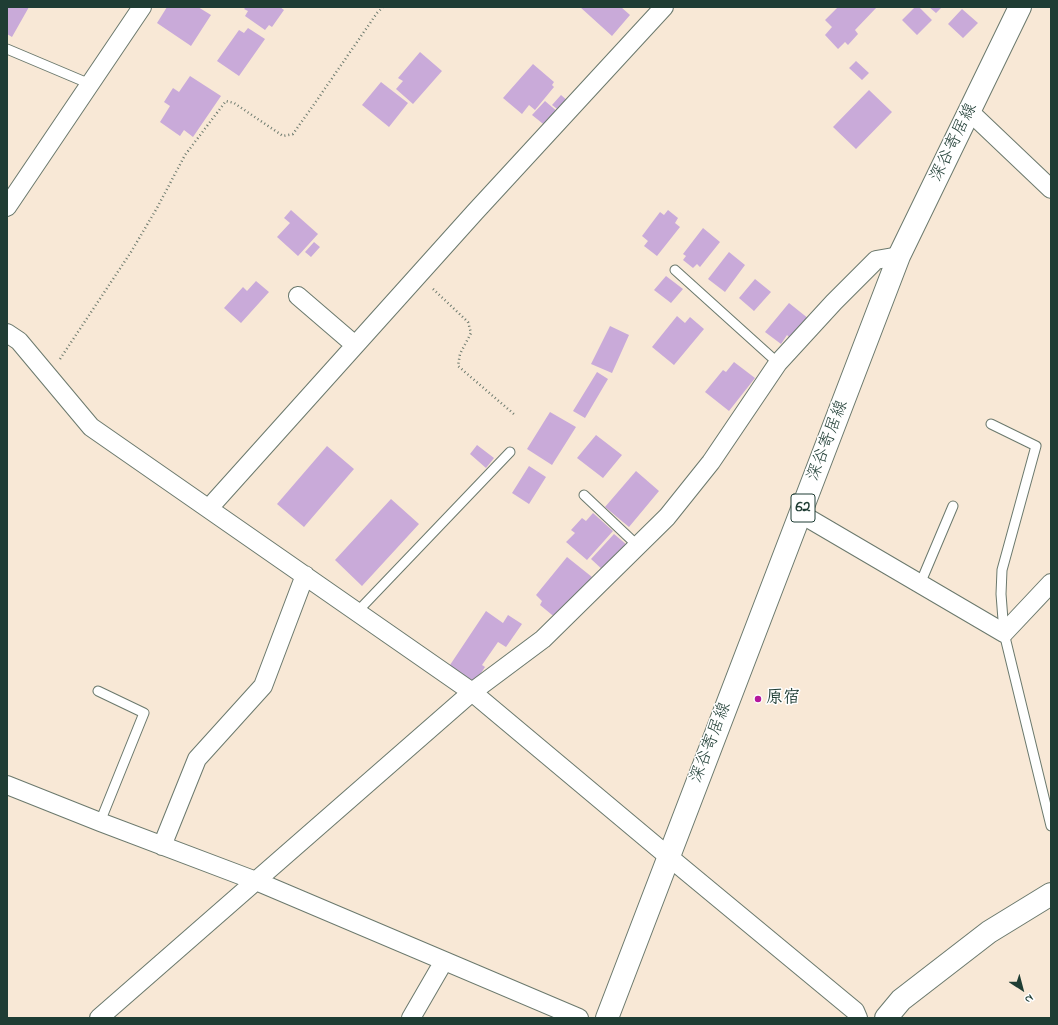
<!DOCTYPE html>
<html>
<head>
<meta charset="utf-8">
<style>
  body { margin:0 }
  #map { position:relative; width:1058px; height:1025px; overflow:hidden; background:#f8e8d6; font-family:"Indie Flower",sans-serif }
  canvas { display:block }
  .frame { position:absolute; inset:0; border:8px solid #1f3d34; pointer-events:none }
  .north { position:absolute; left:1002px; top:969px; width:40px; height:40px; -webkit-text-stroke:3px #fff; paint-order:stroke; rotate:144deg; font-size:11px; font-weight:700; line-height:16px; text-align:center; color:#1f3d34 }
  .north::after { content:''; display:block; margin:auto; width:14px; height:18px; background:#1f3d34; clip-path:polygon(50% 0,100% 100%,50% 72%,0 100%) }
</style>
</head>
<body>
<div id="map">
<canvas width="1058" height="1025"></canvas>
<div class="frame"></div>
<div class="north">N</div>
</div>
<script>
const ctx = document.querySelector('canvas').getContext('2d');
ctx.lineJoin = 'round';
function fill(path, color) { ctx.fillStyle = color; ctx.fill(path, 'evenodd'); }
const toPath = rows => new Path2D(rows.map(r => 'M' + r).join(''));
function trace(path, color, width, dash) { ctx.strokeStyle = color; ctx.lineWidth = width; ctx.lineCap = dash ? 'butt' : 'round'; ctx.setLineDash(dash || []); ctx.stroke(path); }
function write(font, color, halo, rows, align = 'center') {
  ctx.font = font + ' "Indie Flower","Klee One",sans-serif'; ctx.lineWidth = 3; ctx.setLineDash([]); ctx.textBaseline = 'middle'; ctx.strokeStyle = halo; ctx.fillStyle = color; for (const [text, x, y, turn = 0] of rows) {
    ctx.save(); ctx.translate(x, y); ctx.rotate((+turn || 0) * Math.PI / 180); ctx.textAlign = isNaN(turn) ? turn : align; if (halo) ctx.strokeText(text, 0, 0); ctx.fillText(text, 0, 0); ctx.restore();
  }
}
fill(toPath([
  [7,7,29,7,12,37,7,34],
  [167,7,198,7,211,15,191,46,157,23],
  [246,7,280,7,284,10,272,27,269,25,265,30,245,16,248,11,244,9],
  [580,7,621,7,630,15,612,36],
  [838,7,877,7,855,30,858,34,848,45,845,42,838,49,825,35,832,27,825,20],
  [915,7,919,7,932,20,917,35,902,20],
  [929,7,942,7,936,13],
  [962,9,978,23,963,38,948,24],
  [248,28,265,39,239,76,217,61,239,30,244,33],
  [420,52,442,71,413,104,396,89,403,81,398,78],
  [856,61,869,73,862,80,849,68],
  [533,64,554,82,552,85,554,87,535,110,529,105,522,114,503,98],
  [190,76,221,96,193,137,184,130,180,136,160,122,170,106,164,102,173,88,179,92],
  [381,82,408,103,389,127,362,105],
  [869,90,892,112,856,149,833,127],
  [561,95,569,102,561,112,552,105],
  [545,101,559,113,547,127,532,115],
  [291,210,318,234,298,256,277,237,290,223,284,218],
  [668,210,678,218,675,223,680,227,657,256,644,246,648,241,642,236,660,212,664,215],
  [703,228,720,242,700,267,697,264,693,268,683,260,686,256,683,254],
  [314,242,320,247,311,257,305,252],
  [729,252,745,265,725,292,708,279],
  [666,276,683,289,671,303,654,290],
  [755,279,771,292,754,311,739,298],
  [256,281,269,292,241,323,224,308,243,287,247,291],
  [789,303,809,319,790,338,787,335,781,344,765,332],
  [677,316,685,323,690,317,704,329,674,365,652,347],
  [610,326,629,335,612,373,591,364],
  [734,362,755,378,729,411,705,392,723,370,726,372],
  [597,372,608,379,585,418,573,411],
  [550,412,576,427,552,465,527,449],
  [596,435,622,455,603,478,577,458],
  [477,445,494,458,486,468,470,454],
  [327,446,354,469,304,527,277,504],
  [529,466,546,477,529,504,512,493],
  [636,471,659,491,629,527,605,507],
  [391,499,419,524,362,586,335,560],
  [593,513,613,531,587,560,566,542,575,533,571,530,582,518,586,521],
  [614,534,627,545,604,571,591,559],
  [567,557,592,577,557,619,540,605,542,601,536,595],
  [486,611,503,623,508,615,522,624,506,647,498,642,482,665,485,667,473,685,448,668]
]), '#c9aad9');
const service = toPath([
  [7,49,90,84],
  [675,270,778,363],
  [991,424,1036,446,1002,570,1001,594,1004,633,1051,826],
  [584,495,638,546],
  [920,584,953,506],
  [357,612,510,452],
  [98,691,144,713,100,822]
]);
const minor = toPath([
  [970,112,1051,189],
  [7,207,142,7],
  [298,296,355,345],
  [7,333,19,341,91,427,472,692,669,857,855,1011,858,1018],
  [209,508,475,212,664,7],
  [801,514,1004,633,1051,583],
  [7,785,100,822,256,881,579,1018],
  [162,846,197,759,263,686,305,575],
  [99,1018,472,692,543,639,667,517,711,462,778,363,834,302,876,260,899,256],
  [411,1018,444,961]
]);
const tertiary = toPath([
  [886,1018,901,1000,989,932,1051,894]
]);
const primary = toPath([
  [607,1018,899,256,1020,7]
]);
trace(service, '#6b796d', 11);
trace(minor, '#6b796d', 20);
trace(tertiary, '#6b796d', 24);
trace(primary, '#6b796d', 24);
trace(toPath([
  [433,289,468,322,471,333,460,354,458,366,515,415],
  [60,359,131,252,157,208,185,155,226,101,234,103,283,136,293,134,315,103,377,13,383,7]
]), '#6b796d', 2.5, [1, 3]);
trace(service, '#fff', 9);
trace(minor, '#fff', 18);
trace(tertiary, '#fff', 22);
trace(primary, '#fff', 22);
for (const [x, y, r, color] of [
  [758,699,4,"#b5179e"]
]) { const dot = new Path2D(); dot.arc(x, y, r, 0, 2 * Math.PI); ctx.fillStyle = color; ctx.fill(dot); trace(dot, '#fff', 1.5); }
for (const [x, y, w] of [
  [803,508,24]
]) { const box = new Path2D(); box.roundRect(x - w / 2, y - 14, w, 28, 3); ctx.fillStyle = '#fff'; ctx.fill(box); trace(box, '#1f3d34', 1); }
write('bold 16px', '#1f3d34', null, [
  ["62",803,508]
]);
write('17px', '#1f3d34', '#fff', [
  ["深谷寄居線",955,143,-64],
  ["深谷寄居線",829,441,-69],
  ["深谷寄居線",712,743,-69]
]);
write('bold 17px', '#1f3d34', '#fff', [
  ["原宿",766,699]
], 'left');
</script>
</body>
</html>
